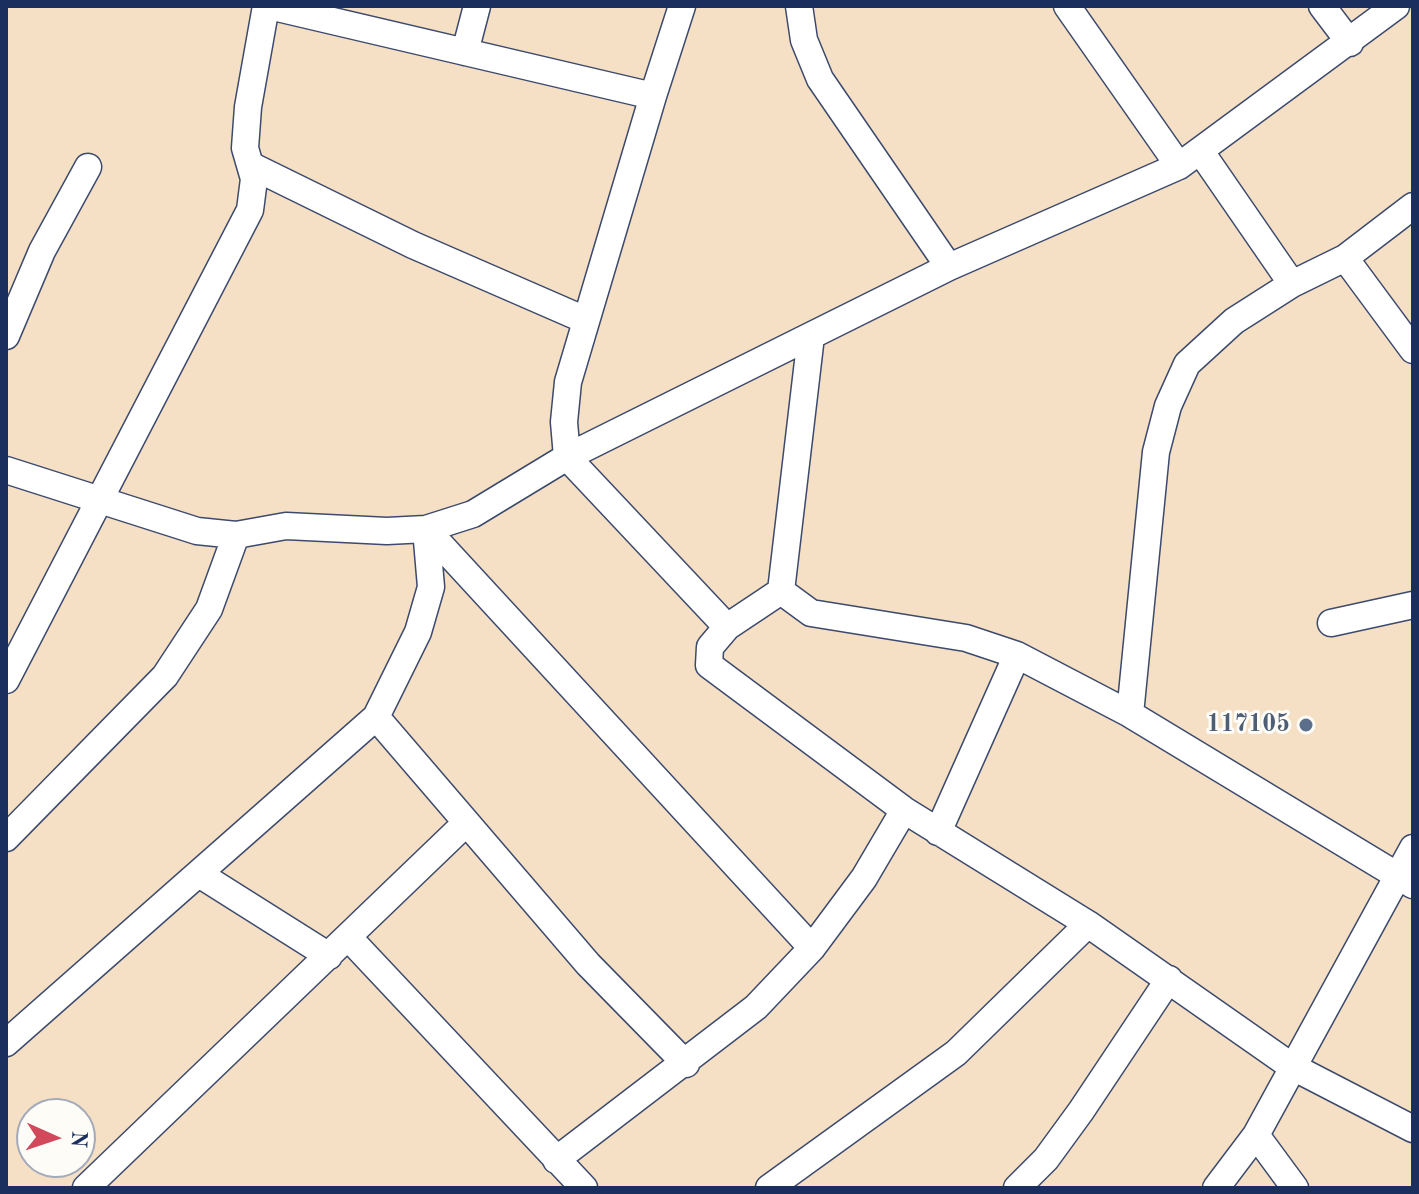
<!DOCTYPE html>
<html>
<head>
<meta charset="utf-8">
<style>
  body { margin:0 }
  #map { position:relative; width:1419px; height:1194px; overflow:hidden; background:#f5e0c5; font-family:"Old Standard TT",serif }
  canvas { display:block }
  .frame { position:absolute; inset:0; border:8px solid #1b2f5e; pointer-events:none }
  .north { position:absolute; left:16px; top:1098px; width:80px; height:80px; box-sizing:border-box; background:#fdfcf7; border:2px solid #a3aaba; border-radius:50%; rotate:93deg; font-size:22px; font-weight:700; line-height:32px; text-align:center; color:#1b2f5e }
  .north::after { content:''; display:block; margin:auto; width:28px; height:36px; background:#d1495b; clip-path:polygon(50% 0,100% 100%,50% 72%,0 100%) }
</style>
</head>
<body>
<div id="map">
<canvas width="1419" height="1194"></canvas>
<div class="frame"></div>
<div class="north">N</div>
</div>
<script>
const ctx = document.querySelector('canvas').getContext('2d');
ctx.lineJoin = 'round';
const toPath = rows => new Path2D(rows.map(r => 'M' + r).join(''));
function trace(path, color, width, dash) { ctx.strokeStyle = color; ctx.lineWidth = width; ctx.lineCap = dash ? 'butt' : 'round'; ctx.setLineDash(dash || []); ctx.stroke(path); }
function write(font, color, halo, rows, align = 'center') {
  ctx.font = font + ' "Old Standard TT",serif'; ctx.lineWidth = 6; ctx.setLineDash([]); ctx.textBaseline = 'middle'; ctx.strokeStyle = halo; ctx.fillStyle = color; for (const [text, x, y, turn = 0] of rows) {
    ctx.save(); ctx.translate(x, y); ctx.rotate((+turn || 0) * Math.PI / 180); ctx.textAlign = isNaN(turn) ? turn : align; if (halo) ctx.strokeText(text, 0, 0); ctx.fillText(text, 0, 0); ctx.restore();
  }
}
const minor = toPath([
  [269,6,653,96,568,382,564,422,567,457,727,627],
  [799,6,804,40,820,79,949,267],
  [1067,6,1179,166],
  [1322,6,1350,43],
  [465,52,477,6],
  [653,96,682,6],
  [1201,152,1292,284],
  [250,165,413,245,583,319],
  [1345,258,1413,350],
  [6,336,42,251,88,167],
  [811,336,781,591,727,627,710,647,709,665,904,810,1088,924,1291,1066,1413,1129],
  [6,470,197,531,236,535,286,526,387,531,426,529,473,514,567,457,949,267,1179,166,1396,6],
  [426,529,812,948],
  [781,591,811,613,966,638,1017,655,1130,714,1413,885],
  [1331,623,1413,605],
  [6,680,250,210,254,179,245,148,248,107,266,6],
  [1130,714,1156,452,1168,406,1187,364,1234,321,1292,284,1345,258,1413,206],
  [376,717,588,964,686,1064],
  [938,832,1017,655],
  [6,838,165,676,209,609,236,535],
  [199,874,329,956],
  [348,937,584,1188],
  [6,1043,376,717,418,632,431,587,426,529],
  [1256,1135,1295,1188],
  [556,1160,756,1007,812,948,864,878,904,810],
  [86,1188,466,823],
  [769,1188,956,1053,1088,924],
  [1017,1188,1046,1159,1081,1111,1169,979],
  [1216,1188,1256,1135,1413,848]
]);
trace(minor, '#3c4a6d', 29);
trace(minor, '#fff', 26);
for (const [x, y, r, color] of [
  [1306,725,8,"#5c6f8a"]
]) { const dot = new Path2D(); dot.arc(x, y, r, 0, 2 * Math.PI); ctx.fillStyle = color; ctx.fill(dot); trace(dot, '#fdfcf7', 3); }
write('bold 24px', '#4e5e75', '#fdfcf7', [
  ["117105",1290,725]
], 'right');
</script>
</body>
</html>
